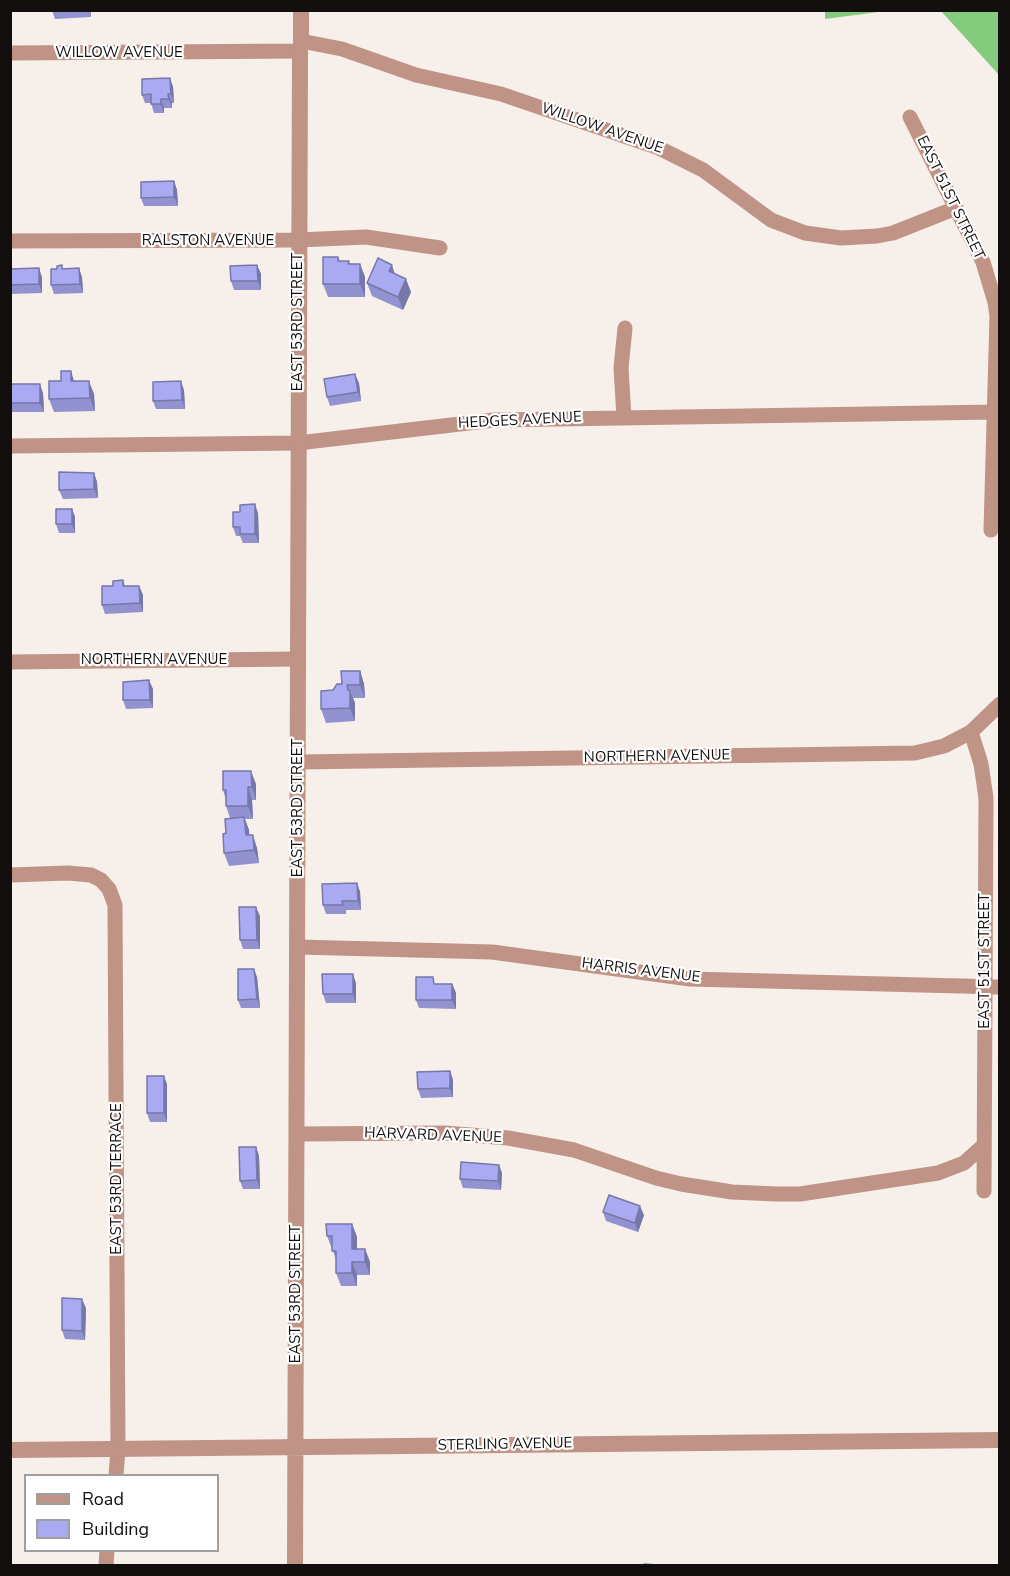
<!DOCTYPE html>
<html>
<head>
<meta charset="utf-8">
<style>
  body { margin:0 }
  #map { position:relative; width:1010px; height:1576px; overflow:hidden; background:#f6efea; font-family:"Nunito Sans",sans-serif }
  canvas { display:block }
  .frame { position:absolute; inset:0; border:12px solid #120f0e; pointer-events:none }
  .legend { position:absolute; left:24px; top:1474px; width:195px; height:78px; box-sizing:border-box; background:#fff; border:2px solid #a09f9f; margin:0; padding:8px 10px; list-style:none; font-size:18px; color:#120f0e }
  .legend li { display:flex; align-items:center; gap:12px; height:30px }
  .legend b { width:30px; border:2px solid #a09f9f }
</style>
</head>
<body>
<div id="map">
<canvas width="1010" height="1576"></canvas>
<div class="frame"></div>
<ul class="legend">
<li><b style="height:8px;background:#bf9385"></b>Road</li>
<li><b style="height:16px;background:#aaaaf2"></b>Building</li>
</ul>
</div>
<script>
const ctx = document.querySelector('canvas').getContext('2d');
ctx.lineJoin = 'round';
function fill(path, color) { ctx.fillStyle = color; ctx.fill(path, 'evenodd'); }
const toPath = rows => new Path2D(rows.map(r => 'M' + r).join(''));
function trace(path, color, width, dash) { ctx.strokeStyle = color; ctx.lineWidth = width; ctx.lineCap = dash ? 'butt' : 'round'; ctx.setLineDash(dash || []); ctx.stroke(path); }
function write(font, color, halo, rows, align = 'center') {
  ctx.font = font + ' "Nunito Sans",sans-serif'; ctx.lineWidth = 4.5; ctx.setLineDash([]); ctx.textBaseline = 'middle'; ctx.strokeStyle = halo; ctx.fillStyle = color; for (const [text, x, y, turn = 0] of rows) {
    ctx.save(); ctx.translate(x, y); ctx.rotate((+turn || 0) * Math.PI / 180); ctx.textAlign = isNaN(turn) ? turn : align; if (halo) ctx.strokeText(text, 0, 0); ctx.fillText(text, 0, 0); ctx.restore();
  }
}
fill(toPath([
  [825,10,886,10,886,11,825,19],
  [941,11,999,11,999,75]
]), '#84cb7e');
trace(toPath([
  [10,53,300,51,301,41,342,49,416,75,501,94,659,148,703,170,771,220,805,233,841,238,877,236,893,233,956,208],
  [910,117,983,262,995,302,997,316,991,530],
  [10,241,298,240,366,237,440,248],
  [624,417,621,368,625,328],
  [10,446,298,443,494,420,995,412],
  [10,662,298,659],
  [971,732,981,764,986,798,984,1191],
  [298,762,915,753,944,746,971,732,1000,704],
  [10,875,68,873,91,875,101,880,109,889,115,905,118,1449,116,1476],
  [297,947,492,952,690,979,1000,987],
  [297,1134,445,1133,508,1138,574,1150,656,1178,681,1184,732,1192,776,1194,800,1194,938,1173,964,1163,984,1145],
  [106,1566,107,1550]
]), '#bf9385', 15);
trace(toPath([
  [301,41,301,10],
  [10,1450,1000,1440],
  [295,1566,300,51]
]), '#bf9385', 16);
fill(toPath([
  [52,10,91,10,91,17,55,19],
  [170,78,173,87,174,103,172,103,172,108,164,108,164,113,154,113,151,103,145,103,142,95],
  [174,181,177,190,178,206,144,206,141,198],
  [338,257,340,261,349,261,350,264,360,264,365,277,365,297,328,297,323,284],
  [257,265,261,274,261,290,234,290,231,281],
  [10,269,42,277,42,293,10,294],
  [63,269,82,277,83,293,54,294,51,285],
  [367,283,411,292,403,310,372,296],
  [61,381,74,381,94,394,95,411,54,412,49,399],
  [359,383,361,401,330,406,327,397],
  [10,384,43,393,44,412,10,412],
  [184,390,185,409,156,409,153,401],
  [94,473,97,482,98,498,63,499,59,490],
  [72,509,75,517,75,533,59,533,56,524],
  [258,513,259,543,243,543,240,536,236,536,233,527],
  [123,580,125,586,139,586,143,595,143,612,105,614,102,605,113,586],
  [360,671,364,684,365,698,353,698,355,703,355,721,326,723,321,709,333,690],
  [153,689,153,708,126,709,123,700],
  [256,784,256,800,252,800,253,819,245,819,249,830,249,835,257,848,259,863,229,866,224,853,226,833,230,818,226,806,226,800,223,790],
  [357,883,360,892,361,910,346,910,346,914,326,914,323,905],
  [260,916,260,949,243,949,240,940],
  [257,977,260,1008,241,1008,238,1000],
  [356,983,356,1003,326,1003,323,994],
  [436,984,452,984,456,993,456,1009,419,1008,416,1000],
  [450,1071,453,1080,453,1097,421,1098,418,1089],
  [167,1084,167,1122,150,1122,147,1113],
  [256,1147,259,1156,260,1189,243,1189,240,1181],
  [502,1173,501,1190,463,1188,460,1179],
  [603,1212,644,1215,638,1232,606,1221],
  [352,1224,357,1237,357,1249,365,1249,370,1262,370,1275,357,1275,357,1286,341,1286,336,1273,336,1259,327,1236],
  [86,1308,85,1340,65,1339,62,1330]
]), '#9292d0');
fill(toPath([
  [170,78,173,87,174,103,171,94],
  [168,94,172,103,172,108,169,99],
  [161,99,164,108,164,113,161,104],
  [174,181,177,190,178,206,174,197],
  [360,264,365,277,365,297,360,284],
  [257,265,261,274,261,290,258,281],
  [392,265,396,278,389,271],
  [39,268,42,277,42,293,39,284],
  [79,268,82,277,83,293,80,284],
  [406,279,411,292,403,310,398,297],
  [71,371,75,384,71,381],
  [355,374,359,383,361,401,358,392],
  [89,381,94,394,95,411,90,398],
  [181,381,184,390,185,409,182,400],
  [40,384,43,393,44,412,40,403],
  [94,473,97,482,98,498,94,489],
  [255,504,258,513,259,543,255,534],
  [72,509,75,517,75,533,72,524],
  [139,586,143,595,143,612,140,603],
  [360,671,364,684,365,698,360,685],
  [149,680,153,689,153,708,150,700],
  [347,685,355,703,355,721,350,708],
  [251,771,256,784,256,800,252,787],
  [248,787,252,800,253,819,248,806],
  [244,817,249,830,250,848,246,835],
  [253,835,257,848,259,863,254,850],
  [357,883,360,892,361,910,358,901],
  [256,907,260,916,260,949,257,940],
  [254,969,257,977,260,1008,257,999],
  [353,974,356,983,356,1003,353,994],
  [452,984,456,993,456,1009,452,1000],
  [450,1071,453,1080,453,1097,450,1088],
  [164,1076,167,1084,167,1122,164,1113],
  [256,1147,259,1156,260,1189,257,1180],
  [499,1165,502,1173,501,1190,498,1181],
  [640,1206,644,1215,638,1232,635,1223],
  [352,1224,357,1237,357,1262,352,1249],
  [365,1249,370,1262,370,1275,365,1262],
  [352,1262,357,1275,357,1286,352,1273],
  [82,1299,86,1308,85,1340,82,1331]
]), '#7777a9');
const building = toPath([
  [170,78,171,94,168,94,169,99,161,99,161,104,151,104,151,94,142,95,142,79,170,78],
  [174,181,174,197,141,198,141,182,174,181],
  [323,257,338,257,338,261,349,261,348,264,360,264,360,284,323,284,323,257],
  [378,258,392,265,389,271,406,279,398,297,367,283,378,258],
  [62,265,62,269,79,268,80,284,51,285,51,269,57,269,57,266,62,265],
  [257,265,258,281,231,281,230,266,257,265],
  [39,268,39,284,10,285,10,269,39,268],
  [61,371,71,371,71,381,89,381,90,398,49,399,49,381,61,381,61,371],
  [355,374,358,392,327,397,324,379,355,374],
  [181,381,182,400,153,401,153,382,181,381],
  [10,384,40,384,40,403,10,403,10,384],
  [59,472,94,473,94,489,59,490,59,472],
  [255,504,255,534,240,534,240,527,233,527,233,512,240,512,240,505,255,504],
  [56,509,72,509,72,524,56,524,56,509],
  [123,580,123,586,139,586,140,603,102,605,102,586,113,586,113,581,123,580],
  [341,671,360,671,360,685,347,685,348,690,350,690,350,708,321,709,321,691,333,690,337,684,342,684,341,671],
  [149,680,150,700,123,700,123,682,149,680],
  [223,771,251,771,252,787,248,787,248,806,226,806,226,790,223,790,223,771],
  [244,817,246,835,253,835,254,850,224,853,223,834,226,833,225,819,244,817],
  [357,883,358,901,342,901,343,905,323,905,322,884,357,883],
  [239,907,256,907,257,940,240,940,239,907],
  [238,969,254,969,257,999,238,1000,238,969],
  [322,974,353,974,353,994,323,994,322,974],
  [416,977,433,977,434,984,452,984,452,1000,416,1000,416,977],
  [450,1071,450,1088,418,1089,417,1072,450,1071],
  [147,1076,164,1076,164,1113,147,1113,147,1076],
  [239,1147,256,1147,257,1180,240,1181,239,1147],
  [461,1162,499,1165,498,1181,460,1179,461,1162],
  [609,1195,640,1206,635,1223,603,1212,609,1195],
  [326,1224,352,1224,352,1249,365,1249,365,1262,352,1262,352,1273,336,1273,336,1251,332,1251,332,1236,327,1236,326,1224],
  [62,1298,82,1299,82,1331,62,1330,62,1298],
  [644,1564,658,1565,658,1566,644,1566,644,1564]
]);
fill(building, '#aaaaf2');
trace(building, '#7777a9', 1.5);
write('15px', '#120f0e', '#fff', [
  ["WILLOW AVENUE",119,53],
  ["WILLOW AVENUE",602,129,19],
  ["EAST 51ST STREET",950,198,64],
  ["RALSTON AVENUE",208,241],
  ["EAST 53RD STREET",298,322,-90],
  ["HEDGES AVENUE",520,421,-3],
  ["NORTHERN AVENUE",154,660],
  ["NORTHERN AVENUE",657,757,-1],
  ["EAST 53RD STREET",298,808,-90],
  ["EAST 51ST STREET",985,961,-90],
  ["HARRIS AVENUE",641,971,7],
  ["HARVARD AVENUE",433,1136,2],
  ["EAST 53RD TERRACE",117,1179,-90],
  ["EAST 53RD STREET",296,1294,-90],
  ["STERLING AVENUE",505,1445,-1]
]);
</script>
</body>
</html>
